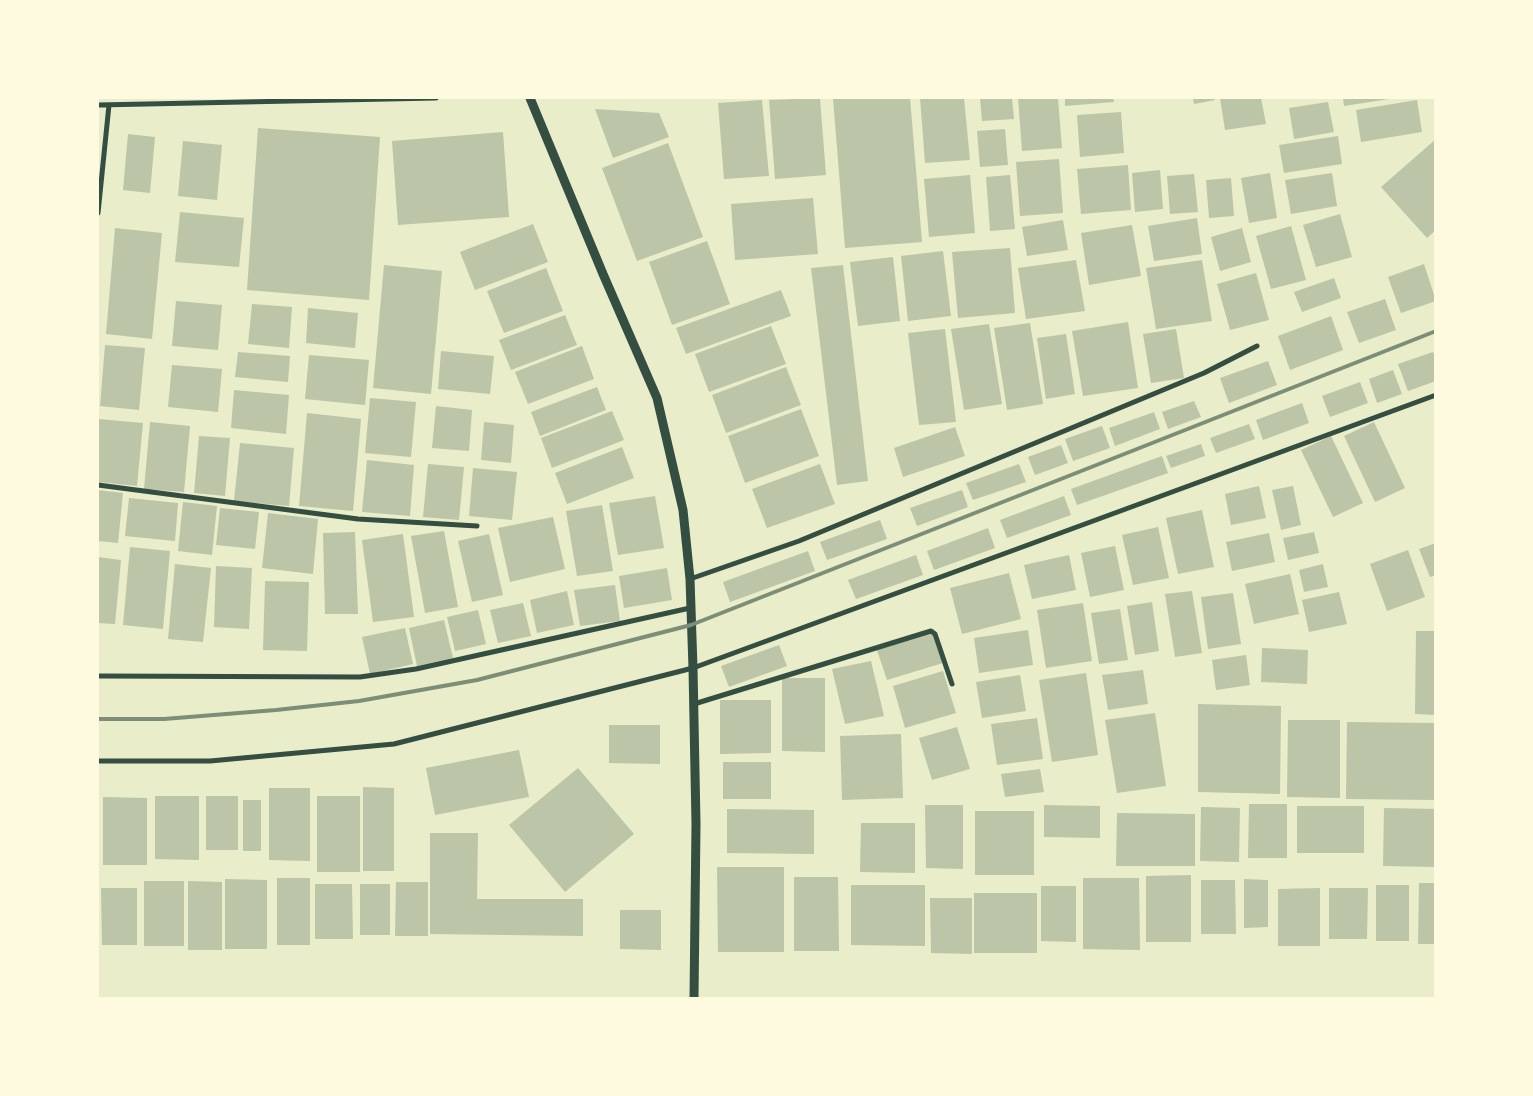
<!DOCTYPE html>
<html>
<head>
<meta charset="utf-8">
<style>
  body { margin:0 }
  #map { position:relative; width:1533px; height:1096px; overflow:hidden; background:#e9edc9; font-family:"IBM Plex Serif",serif }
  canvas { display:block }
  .frame { position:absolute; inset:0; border:99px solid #fefae0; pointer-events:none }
</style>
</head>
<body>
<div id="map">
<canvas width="1533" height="1096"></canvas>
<div class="frame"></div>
</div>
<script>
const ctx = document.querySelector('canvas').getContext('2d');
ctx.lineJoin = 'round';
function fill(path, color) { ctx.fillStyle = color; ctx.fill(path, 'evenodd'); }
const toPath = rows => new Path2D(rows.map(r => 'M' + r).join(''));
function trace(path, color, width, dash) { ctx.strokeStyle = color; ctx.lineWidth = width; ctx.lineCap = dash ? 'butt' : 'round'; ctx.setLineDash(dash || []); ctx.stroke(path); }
fill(toPath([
  [820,98,826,175,775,179,769,100],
  [833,98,910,98,922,242,845,248],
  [920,98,964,98,970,160,925,163],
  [980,98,1012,98,1014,119,982,121],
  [1018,98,1058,98,1062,148,1022,151],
  [1065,98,1113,98,1114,102,1065,106],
  [1193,98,1215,98,1215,100,1194,104],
  [1220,98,1261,98,1266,124,1225,130],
  [1343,98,1389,98,1389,99,1344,106],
  [762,100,769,176,724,179,718,103],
  [1417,100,1422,132,1361,142,1356,110],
  [1328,102,1334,132,1294,139,1289,108],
  [595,109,659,113,669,137,613,158],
  [1121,112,1124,153,1080,157,1077,115],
  [258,128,380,137,369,300,247,290],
  [1005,129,1008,165,980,167,977,131],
  [503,132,509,217,398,225,392,141],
  [128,134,155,137,150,193,123,190],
  [1338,136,1342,164,1284,173,1279,145],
  [1436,139,1436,230,1427,238,1381,187],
  [183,141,222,145,217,200,178,196],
  [668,143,703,237,637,261,602,168],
  [1059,159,1063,213,1020,216,1016,162],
  [1128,165,1131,210,1081,214,1077,169],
  [1160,170,1163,209,1135,212,1132,173],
  [1270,173,1277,218,1249,223,1241,178],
  [1332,173,1337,206,1291,214,1285,180],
  [1194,174,1198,212,1170,214,1167,176],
  [970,175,975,233,929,237,924,179],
  [1010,175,1015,229,990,231,986,177],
  [1231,178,1234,216,1209,218,1206,180],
  [813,198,818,254,735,260,731,204],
  [180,212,244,218,239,267,175,262],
  [1340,214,1352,257,1316,267,1303,225],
  [1197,218,1202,254,1154,261,1148,226],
  [1063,220,1068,250,1027,256,1022,227],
  [533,224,548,262,475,290,460,252],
  [1132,225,1141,276,1089,285,1081,233],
  [1291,226,1306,280,1271,289,1256,236],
  [115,228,162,233,152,339,106,334],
  [1242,228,1251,262,1220,271,1211,237],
  [707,241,730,304,672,325,649,262],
  [1010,248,1015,313,958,318,952,252],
  [943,251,951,316,908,321,901,256],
  [893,257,900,321,858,326,850,262],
  [1076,260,1085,311,1026,319,1018,268],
  [1202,260,1212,321,1156,329,1146,268],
  [1424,264,1436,301,1401,313,1388,277],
  [384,265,442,271,431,394,373,388],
  [843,265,868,481,837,485,811,268],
  [546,268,563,311,504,333,487,291],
  [1256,273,1269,320,1230,330,1217,284],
  [1334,278,1341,298,1302,312,1294,292],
  [781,290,791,316,686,354,676,328],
  [1385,299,1396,330,1359,343,1347,312],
  [176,301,222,305,218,350,172,346],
  [252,304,292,307,289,348,248,344],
  [308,308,358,313,355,348,306,343],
  [565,315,577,345,511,370,499,340],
  [1331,316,1343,350,1290,370,1278,336],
  [1128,322,1138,388,1083,396,1072,331],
  [1030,323,1043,404,1007,410,994,328],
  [989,324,1002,404,964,410,951,329],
  [771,326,786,364,709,392,695,354],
  [945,329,956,422,919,425,908,333],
  [1176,329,1184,378,1151,383,1143,334],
  [1066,334,1075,394,1046,399,1037,338],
  [105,345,145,348,139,410,100,406],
  [582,346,594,379,528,404,515,372],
  [441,351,494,356,490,394,438,389],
  [238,352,290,356,288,382,235,377],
  [1433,352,1436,360,1436,381,1408,391,1398,364],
  [309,355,369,360,365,405,305,399],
  [1268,361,1277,385,1229,403,1220,378],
  [172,365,222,369,218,412,168,407],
  [786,367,801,405,726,433,712,395],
  [1393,370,1402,394,1377,403,1369,379],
  [1360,382,1368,403,1330,417,1322,396],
  [597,387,606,410,540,436,531,412],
  [234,390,289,395,286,434,231,428],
  [370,398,416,402,411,457,365,453],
  [1194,401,1201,417,1168,429,1162,412],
  [1302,403,1309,423,1263,440,1256,420],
  [436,406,472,410,469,451,432,448],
  [801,409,819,456,745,483,728,436],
  [612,411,624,440,552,468,541,438],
  [1154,412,1160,429,1115,446,1109,428],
  [307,413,361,419,353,511,299,506],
  [98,419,143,423,137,486,98,482],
  [150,422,190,426,184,492,144,489],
  [484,422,514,425,511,463,481,460],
  [1374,422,1405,488,1375,502,1344,436],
  [1249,424,1255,439,1216,453,1210,438],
  [1102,426,1110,448,1073,461,1065,439],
  [955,427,965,456,903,477,894,448],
  [199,436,230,438,225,496,194,493],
  [1331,436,1363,503,1333,517,1301,450],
  [240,443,294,448,289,506,234,501],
  [1201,444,1205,456,1171,468,1166,456],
  [1061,445,1068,463,1035,475,1028,457],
  [622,447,634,478,567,504,555,473],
  [1162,456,1168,473,1077,505,1071,489],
  [367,460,414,465,410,516,362,512],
  [428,464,464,467,459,520,423,517],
  [820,464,835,504,767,528,752,489],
  [1019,464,1026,482,973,500,966,483],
  [473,468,517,472,512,520,469,516],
  [1259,486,1266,518,1231,525,1225,494],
  [1293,486,1301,525,1281,530,1272,490],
  [98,490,123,493,118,543,98,541],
  [962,490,968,507,917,526,910,508],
  [655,496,664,548,618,555,609,503],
  [1064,496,1071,515,1007,538,1000,520],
  [129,498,178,503,175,541,125,536],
  [183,502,217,506,212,555,178,551],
  [602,505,613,571,577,576,566,511],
  [220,508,259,512,255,549,216,545],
  [1202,510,1214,567,1178,574,1166,518],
  [268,513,318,519,313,574,262,568],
  [553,517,565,569,510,582,498,528],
  [880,520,887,539,827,560,820,542],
  [1158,527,1169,578,1133,585,1122,535],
  [988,528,995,548,934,570,927,551],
  [444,531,458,607,425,613,411,536],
  [355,532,358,614,325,614,323,533],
  [1314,532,1319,553,1288,560,1283,538],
  [1269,533,1275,562,1232,571,1226,542],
  [403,534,414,617,373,622,362,540],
  [489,534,503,595,472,602,458,541],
  [1436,543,1436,575,1430,577,1419,549],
  [1115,546,1124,590,1090,597,1081,553],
  [130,547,170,551,163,629,123,625],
  [1408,550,1425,597,1387,611,1370,564],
  [808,551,815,571,730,602,723,582],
  [916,555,923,575,856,599,848,580],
  [1069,555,1076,590,1032,599,1024,565],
  [98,557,121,560,115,624,98,623],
  [175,564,211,568,203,642,168,639],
  [1323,564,1328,587,1304,592,1299,570],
  [216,566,252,568,249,629,214,627],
  [667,568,672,600,624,608,619,576],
  [1009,573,1021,619,962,634,950,588],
  [1290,574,1299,614,1254,624,1245,584],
  [265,581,309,582,307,651,263,650],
  [615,585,620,621,580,626,574,590],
  [567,591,574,625,537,633,530,600],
  [1192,591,1202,653,1175,657,1165,594],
  [1339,592,1347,624,1309,632,1302,600],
  [1233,593,1241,644,1208,649,1201,597],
  [1152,602,1159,651,1135,655,1127,606],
  [523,603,531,636,498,643,490,610],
  [1083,603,1092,661,1046,668,1037,610],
  [1120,609,1128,660,1099,664,1091,613],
  [478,610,486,644,455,651,447,617],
  [444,620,453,658,417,666,409,628],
  [405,628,413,664,370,674,362,637],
  [1028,630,1033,665,979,673,974,638],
  [1416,631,1436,631,1436,715,1415,714],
  [934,633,943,663,887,680,877,650],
  [779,645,787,666,729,687,721,666],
  [1262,648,1308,650,1307,684,1261,682],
  [1246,655,1250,685,1216,690,1212,660],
  [871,661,884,716,845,724,832,669],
  [1143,670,1148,704,1108,710,1102,675],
  [943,671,956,713,905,728,893,686],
  [1086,673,1098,755,1052,762,1039,680],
  [1020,675,1026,711,982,718,976,682],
  [782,678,825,678,825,752,782,751],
  [720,700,771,700,771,753,720,754],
  [1198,704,1281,706,1280,794,1198,792],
  [1155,713,1166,786,1117,793,1105,720],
  [1037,718,1043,759,997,765,991,724],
  [1288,720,1340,720,1340,798,1287,797],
  [1347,722,1436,723,1436,800,1346,799],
  [609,725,660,725,660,764,609,763],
  [957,727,970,769,932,780,919,738],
  [901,734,903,798,842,800,840,736],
  [519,750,529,797,435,815,426,768],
  [723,762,771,762,771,799,723,799],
  [578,768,634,834,565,892,509,825],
  [1040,769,1044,792,1005,797,1001,774],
  [363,787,394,788,394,871,363,871],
  [269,788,310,788,310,861,269,860],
  [155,796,199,796,199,860,155,859],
  [206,796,238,796,238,850,206,850],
  [317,796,360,796,360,872,317,872],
  [103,797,147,798,147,865,103,865],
  [243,800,261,800,261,851,243,851],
  [1249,804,1287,804,1287,858,1248,858],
  [925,805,963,805,963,869,926,868],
  [1044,805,1100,806,1100,838,1044,837],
  [1297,806,1364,806,1364,853,1297,853],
  [1201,807,1240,808,1239,862,1200,861],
  [1384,808,1436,809,1436,867,1383,866],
  [727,809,814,810,814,854,727,853],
  [975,811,1034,811,1034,875,975,875],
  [1117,813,1195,814,1195,866,1116,866],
  [861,823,915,823,915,873,860,872],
  [430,833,478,833,477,899,583,899,583,936,430,934],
  [717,867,784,867,784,952,718,952],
  [1191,875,1191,942,1146,942,1146,876],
  [794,877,838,877,839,951,794,951],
  [277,878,310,878,310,945,277,945],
  [1083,878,1139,878,1140,950,1083,949],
  [225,879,267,880,267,949,225,949],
  [1244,879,1268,880,1268,927,1244,928],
  [1201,880,1235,880,1236,934,1201,934],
  [144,881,184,881,184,946,144,946],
  [188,881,222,882,222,950,188,950],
  [396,882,428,882,428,936,395,936],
  [1419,883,1436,883,1436,944,1418,944],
  [315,884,352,884,353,939,315,939],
  [360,884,390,884,390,935,360,935],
  [851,885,925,885,925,946,851,945],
  [1376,885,1409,885,1409,941,1376,941],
  [1041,886,1076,886,1076,942,1041,941],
  [101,888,137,888,137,945,102,945],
  [1320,888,1320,946,1278,946,1278,889],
  [1329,888,1368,888,1367,939,1329,939],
  [974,893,1037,893,1037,953,974,953],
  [930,898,972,898,972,954,931,953],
  [620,910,661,910,661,950,620,949]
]), '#bcc5a7');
trace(toPath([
  [98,105,436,98],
  [98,213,109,105],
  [98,485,358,519,477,526],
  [690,579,799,541,1204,373,1257,346],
  [98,676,360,677,416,669,690,608],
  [694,704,931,631,935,634,952,684],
  [98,761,210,761,394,744,693,668,1436,395]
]), '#344e41', 5);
trace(toPath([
  [530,98,603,274,657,398,683,510,690,579,693,668,696,824,694,998]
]), '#344e41', 9);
trace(toPath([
  [98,719,164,719,276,710,359,701,477,680,691,625,1436,331]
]), '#7c8e77', 4);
</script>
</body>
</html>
